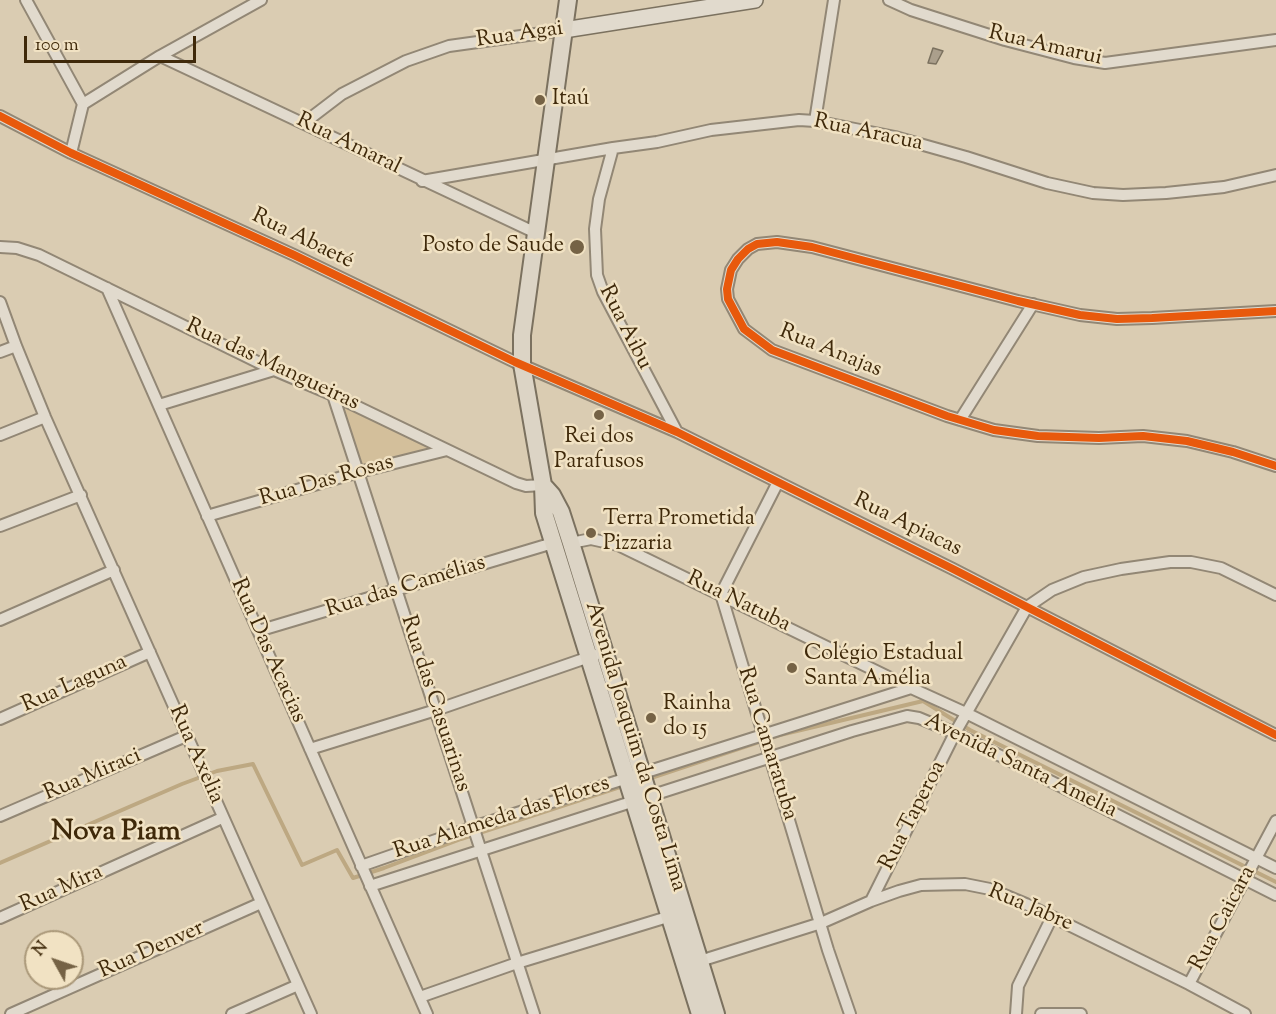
<!DOCTYPE html>
<html>
<head>
<meta charset="utf-8">
<style>
  body { margin:0 }
  #map { position:relative; width:1276px; height:1014px; overflow:hidden; background:#daccb2; font-family:"Sorts Mill Goudy",serif }
  canvas { display:block }
  .north { position:absolute; left:24px; top:930px; width:60px; height:60px; box-sizing:border-box; background:#f1e2c3; border:2px solid #aa9879; border-radius:50%; rotate:310deg; font-size:16px; font-weight:700; line-height:24px; text-align:center; color:#3f290a }
  .north::after { content:''; display:block; margin:auto; width:21px; height:27px; background:#756245; clip-path:polygon(50% 0,100% 100%,50% 72%,0 100%) }
  .scale { position:absolute; left:24px; top:36px; width:172px; height:27px; box-sizing:border-box; border:3px solid #3f290a; border-top:0; padding-left:8px; font-size:18px; line-height:21px; white-space:nowrap; color:#3f290a; -webkit-text-stroke:4px #f1e2c3; paint-order:stroke }
</style>
</head>
<body>
<div id="map">
<canvas width="1276" height="1014"></canvas>
<div class="north">N</div>
<div class="scale">100 m</div>
</div>
<script>
const ctx = document.querySelector('canvas').getContext('2d');
ctx.lineJoin = 'round';
function fill(path, color) { ctx.fillStyle = color; ctx.fill(path, 'evenodd'); }
const toPath = rows => new Path2D(rows.map(r => 'M' + r).join(''));
function trace(path, color, width, dash) { ctx.strokeStyle = color; ctx.lineWidth = width; ctx.lineCap = dash ? 'butt' : 'round'; ctx.setLineDash(dash || []); ctx.stroke(path); }
function write(font, color, halo, rows, align = 'center') {
  ctx.font = font + ' "Sorts Mill Goudy",serif'; ctx.lineWidth = 5; ctx.setLineDash([]); ctx.textBaseline = 'middle'; ctx.strokeStyle = halo; ctx.fillStyle = color; for (const [text, x, y, turn = 0] of rows) {
    ctx.save(); ctx.translate(x, y); ctx.rotate((+turn || 0) * Math.PI / 180); ctx.textAlign = isNaN(turn) ? turn : align; if (halo) ctx.strokeText(text, 0, 0); ctx.fillText(text, 0, 0); ctx.restore();
  }
}
fill(toPath([
  [335,395,440,446,359,470]
]), '#d3bf9b');
trace(toPath([
  [648,779,780,735,923,701,970,730,1276,882],
  [0,863,182,784,217,771,253,764,302,865,337,850,353,878,384,868,461,839,623,786]
]), '#bda882', 4);
const building = toPath([
  [933,48,943,51,936,64,928,63,933,48]
]);
fill(building, '#ab9f8c');
trace(building, '#7b715f', 1.5);
const street = toPath([
  [26,0,83,104,71,153],
  [889,0,911,10,1005,40,1074,58,1105,63,1276,40],
  [160,56,536,233],
  [83,104,160,56,261,0],
  [0,116,71,153,294,255,515,362,677,432,953,569,1276,735],
  [815,121,834,0],
  [304,123,342,94,406,61,449,46,564,30],
  [613,148,599,199,595,229,597,275,603,292,677,432],
  [422,181,613,148,657,142,711,130,799,120,815,121,895,137,966,157,1047,183,1093,193,1123,195,1166,193,1224,187,1276,175],
  [0,247,17,248,39,255,274,370,333,395,516,483,526,486,543,485],
  [107,288,427,1014],
  [0,302,16,346,45,417,311,1014],
  [1276,311,1152,318,1117,319,1080,315,1018,301,812,247,777,242,757,244,748,249,738,259,731,270,727,289,728,299,744,329,772,350,947,416,994,430,1038,436,1099,438,1143,436,1187,441,1233,452,1276,466],
  [0,352,16,346],
  [333,395,534,1014],
  [159,405,274,370],
  [960,420,1033,304],
  [0,435,45,417],
  [778,482,721,594,828,950,850,1014],
  [207,516,359,472,447,450],
  [0,526,81,495],
  [571,543,591,539,618,545,911,688,966,713,1276,868],
  [0,620,114,570],
  [258,631,553,543],
  [0,719,150,652],
  [310,749,436,710,595,655],
  [0,816,186,736],
  [361,866,473,827,911,688],
  [370,886,852,731,907,716,919,718,955,733,1276,895],
  [871,901,955,733,1027,607,1052,590,1084,577,1121,569,1170,562,1191,562,1221,568,1276,595],
  [0,918,222,818],
  [700,961,821,923,871,901,899,891,921,885,965,884,990,889,1026,904,1189,984,1245,1014],
  [1189,984,1276,821],
  [420,997,517,963,674,915],
  [11,1014,261,903],
  [232,1014,298,985],
  [1016,1014,1018,986,1052,917],
  [1041,1014,1081,1014]
]);
const secondary = toPath([
  [564,30,755,0]
]);
const primary = toPath([
  [568,0,522,335,522,364,543,485,544,513,700,1014],
  [543,485,552,495,561,512,571,543,716,1014]
]);
trace(street, '#928775', 14);
trace(secondary, '#7b715f', 18);
trace(primary, '#7b715f', 20);
trace(street, '#e1dacd', 10);
trace(secondary, '#e1dacd', 15);
trace(primary, '#dcd4c5', 16);
trace(toPath([
  [0,116,71,153,294,255,515,362,677,432,953,569,1276,735],
  [1276,311,1152,318,1117,319,1080,315,1018,301,812,247,777,242,757,244,748,249,738,259,731,270,727,289,728,299,744,329,772,350,947,416,994,430,1038,436,1099,438,1143,436,1187,441,1233,452,1276,466]
]), '#e8590c', 8);
for (const [x, y, r, color] of [
  [540,100,6,"#756245"],
  [577,247,8,"#756245"],
  [599,415,6,"#756245"],
  [591,533,6,"#756245"],
  [792,668,6,"#756245"],
  [651,718,6,"#756245"]
]) { const dot = new Path2D(); dot.arc(x, y, r, 0, 2 * Math.PI); ctx.fillStyle = color; ctx.fill(dot); trace(dot, '#f1e2c3', 2); }
write('22px', '#3f290a', '#f1e2c3', [
  ["Rua Agai",520,36,-8],
  ["Rua Amarui",1045,47,13],
  ["Rua Aracua",868,134,12],
  ["Rua Amaral",348,145,26],
  ["Rua Abaeté",302,240,26],
  ["Rua Aibu",624,328,63],
  ["Rua Anajas",830,352,22],
  ["Rua das Mangueiras",272,366,25],
  ["Rua Das Rosas",327,482,-16],
  ["Rua Apiacas",907,526,26],
  ["Rua das Camélias",406,588,-17],
  ["Rua Natuba",738,603,26],
  ["Rua Das Acacias",267,651,66],
  ["Rua Laguna",75,685,-24],
  ["Rua das Casuarinas",434,704,72],
  ["Rua Camaratuba",766,744,73],
  ["Avenida Joaquim da Costa Lima",634,747,73],
  ["Rua Axelia",195,755,66],
  ["Avenida Santa Amelia",1020,767,26],
  ["Rua Miraci",93,776,-23],
  ["Rua Taperoa",914,816,-63],
  ["Rua Alameda das Flores",502,819,-18],
  ["Rua Mira",62,890,-24],
  ["Rua Jabre",1030,909,23],
  ["Rua Caicara",1224,919,-62],
  ["Rua Denver",152,951,-24]
]);
write('22px', '#3f290a', '#f1e2c3', [
  ["Itaú",552,100],
  ["Posto de Saude",564,247,"right"],
  ["Rei dos",599,438,"center"],
  ["Parafusos",599,463,"center"],
  ["Terra Prometida",603,520],
  ["Pizzaria",603,545],
  ["Colégio Estadual",804,655],
  ["Santa Amélia",804,680],
  ["Rainha",663,705],
  ["do 15",663,730]
], 'left');
write('bold 28px', '#3f290a', '#f1e2c3', [
  ["Nova Piam",116,834]
]);
</script>
</body>
</html>
